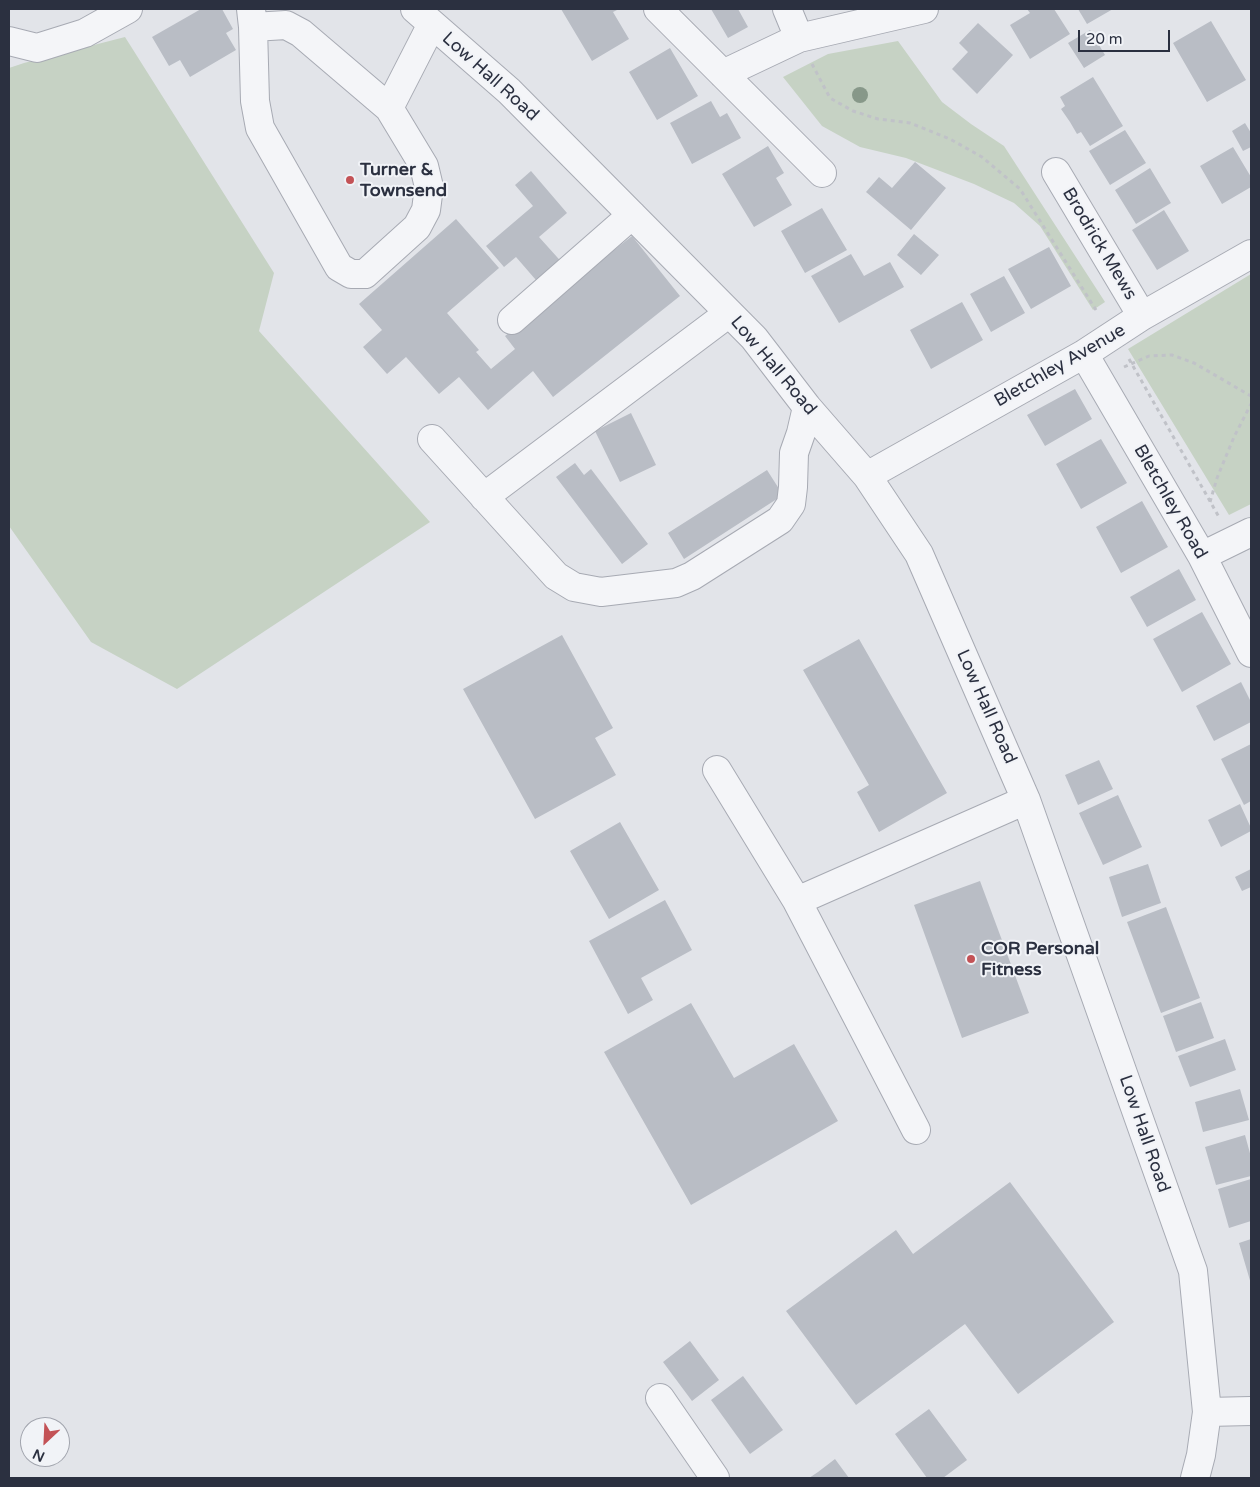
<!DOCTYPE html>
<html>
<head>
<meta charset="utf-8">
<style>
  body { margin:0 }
  #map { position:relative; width:1260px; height:1487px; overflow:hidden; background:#e2e4e9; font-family:"Varela Round",sans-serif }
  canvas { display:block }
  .frame { position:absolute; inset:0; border:10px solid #2b3040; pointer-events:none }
  .north { position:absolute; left:20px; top:1417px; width:50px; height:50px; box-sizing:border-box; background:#f1f3f7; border:1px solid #a2a5ae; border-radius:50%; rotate:205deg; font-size:14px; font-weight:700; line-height:20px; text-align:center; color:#2b3040 }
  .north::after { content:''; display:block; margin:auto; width:18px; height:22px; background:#c35256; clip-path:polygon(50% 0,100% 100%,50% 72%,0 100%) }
  .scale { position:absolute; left:1078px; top:30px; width:92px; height:22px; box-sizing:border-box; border:2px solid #2b3040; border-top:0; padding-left:6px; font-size:15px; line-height:18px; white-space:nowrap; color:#2b3040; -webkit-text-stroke:4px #f1f3f7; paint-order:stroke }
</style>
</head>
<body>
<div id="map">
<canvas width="1260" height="1487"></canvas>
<div class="frame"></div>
<div class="north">N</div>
<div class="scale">20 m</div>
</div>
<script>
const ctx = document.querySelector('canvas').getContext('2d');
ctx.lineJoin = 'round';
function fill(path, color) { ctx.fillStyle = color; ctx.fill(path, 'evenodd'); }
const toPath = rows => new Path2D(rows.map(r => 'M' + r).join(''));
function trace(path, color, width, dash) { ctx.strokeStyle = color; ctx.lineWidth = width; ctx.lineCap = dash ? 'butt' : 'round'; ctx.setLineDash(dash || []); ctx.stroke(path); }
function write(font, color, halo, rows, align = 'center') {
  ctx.font = font + ' "Varela Round",sans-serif'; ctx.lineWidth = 4; ctx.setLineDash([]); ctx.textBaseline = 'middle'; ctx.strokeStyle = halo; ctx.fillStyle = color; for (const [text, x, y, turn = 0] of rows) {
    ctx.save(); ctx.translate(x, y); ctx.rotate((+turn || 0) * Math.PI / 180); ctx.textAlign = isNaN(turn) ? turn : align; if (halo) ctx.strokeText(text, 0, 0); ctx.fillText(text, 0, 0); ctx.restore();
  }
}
fill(toPath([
  [125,37,274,273,259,331,430,522,177,689,91,642,9,526,9,68,24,63],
  [898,41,942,102,971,124,1004,146,1105,302,1093,310,1040,226,1014,203,974,184,906,158,860,147,822,126,783,77,828,54],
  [1251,274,1251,504,1229,515,1128,349]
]), '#c6d2c4');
fill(toPath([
  [201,9,222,9,233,29,226,33,236,50,190,77,180,60,169,66,152,37],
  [561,9,619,9,613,12,629,39,592,61],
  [711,9,738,9,748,27,728,38],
  [1027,9,1054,9,1070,34,1030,59,1010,25,1030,13],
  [1078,9,1113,9,1087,24],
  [1211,21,1246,80,1207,102,1173,43],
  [978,23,1013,55,977,94,952,69,968,52,959,43],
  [1090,30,1105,55,1084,68,1068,43],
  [670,48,698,96,657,120,629,72],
  [1093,77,1123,126,1090,146,1081,132,1077,134,1070,122,1061,109,1065,106,1060,97],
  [711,101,720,117,727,113,741,138,692,164,670,123],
  [1245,123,1251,133,1251,147,1243,151,1232,131],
  [1125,130,1146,163,1110,185,1089,151],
  [768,146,784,173,776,178,792,205,754,227,722,174],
  [1233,147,1251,177,1251,187,1222,204,1200,166],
  [915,162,946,188,911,230,866,192,879,177,892,188],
  [1150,168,1171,203,1136,224,1115,190],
  [531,171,567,213,539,237,566,267,542,287,516,257,504,267,486,246,533,206,515,185],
  [822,208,847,250,805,273,781,231],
  [1164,210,1189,251,1157,270,1132,230],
  [456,219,499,268,447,313,479,350,476,352,491,369,515,349,505,336,632,236,680,296,553,397,533,371,488,410,459,377,439,394,406,357,387,374,363,347,382,330,359,304],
  [914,234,939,255,921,275,897,255],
  [1049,247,1071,286,1031,309,1008,269],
  [851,254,864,276,890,262,904,287,839,323,811,276],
  [1004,276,1025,313,991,332,970,294],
  [962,302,983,340,931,369,910,330],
  [1075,389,1092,419,1045,446,1027,415],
  [631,413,656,465,620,482,595,431],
  [1101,439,1127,483,1081,509,1056,464],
  [575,463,584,475,591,469,648,544,622,564,556,477],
  [767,470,783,495,684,559,668,533],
  [1142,501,1168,547,1121,573,1096,527],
  [1179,569,1196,600,1147,627,1130,597],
  [1202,612,1231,664,1182,692,1153,639],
  [562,635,613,728,595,738,616,775,535,819,463,689],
  [859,639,947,793,879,832,857,792,869,785,803,670],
  [1241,682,1251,702,1251,722,1214,741,1196,706],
  [1251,744,1251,801,1244,805,1221,759],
  [1099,760,1113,789,1078,805,1065,775],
  [1118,795,1142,847,1103,865,1079,813],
  [1240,804,1251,828,1251,831,1221,847,1208,820],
  [620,822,659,890,609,919,570,851],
  [1148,864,1161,903,1122,917,1109,877],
  [1251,869,1251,887,1242,891,1235,877],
  [980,881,1029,1013,962,1038,914,905],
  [665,900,692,950,641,978,653,1000,628,1014,589,941],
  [1166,907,1200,998,1161,1013,1127,922],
  [1201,1002,1214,1038,1176,1052,1163,1016],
  [691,1003,734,1078,794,1044,838,1121,691,1205,604,1052],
  [1225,1039,1236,1070,1190,1087,1178,1056],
  [1240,1089,1249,1120,1203,1132,1195,1102],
  [1245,1135,1251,1157,1251,1176,1216,1185,1205,1147],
  [1251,1179,1251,1221,1229,1228,1218,1189],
  [1010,1182,1114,1322,1018,1394,965,1324,856,1405,786,1311,896,1230,913,1254],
  [1251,1239,1251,1284,1239,1243],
  [690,1341,719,1380,692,1401,663,1362],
  [743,1376,783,1430,750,1454,711,1400],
  [929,1409,967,1460,943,1478,927,1478,895,1434],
  [835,1459,849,1478,809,1478,818,1472]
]), '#b9bdc5');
const minor = toPath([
  [251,9,253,27,255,101,260,128,339,267,351,274,365,274,417,227,426,210,429,187,424,166,389,108,301,33,286,25,253,27],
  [415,9,509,91,754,338,807,407,867,476,919,554,1026,800,1193,1271,1207,1412,1201,1455,1195,1478],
  [658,9,822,173],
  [787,9,799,38],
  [9,41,37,48,85,33,128,9],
  [723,74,799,38,924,9],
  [389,108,432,24],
  [1056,172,1142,316],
  [512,320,632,215],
  [1084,354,1202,556,1251,653],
  [432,439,556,576,574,587,601,592,676,583,692,576,780,520,791,504,793,487,794,453,801,433,807,407],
  [867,476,1084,354,1142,316,1251,254],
  [484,497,729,313],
  [1202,556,1251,532],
  [717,770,797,901,916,1130],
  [797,901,1026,800],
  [660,1398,715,1478],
  [1207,1412,1251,1411]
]);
trace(minor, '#a7aab3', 30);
trace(toPath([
  [812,64,830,98,853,111,878,119,910,123,950,139,982,157,1020,189,1096,310],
  [1129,359,1219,517],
  [1124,367,1149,356,1172,355,1194,363,1251,396],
  [1210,502,1217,478,1234,437,1251,404]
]), '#c0c2c8', 3, [4, 4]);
trace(minor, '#f4f5f8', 28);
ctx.fillStyle = '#879889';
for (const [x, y] of [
  [860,95]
]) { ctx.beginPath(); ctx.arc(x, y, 8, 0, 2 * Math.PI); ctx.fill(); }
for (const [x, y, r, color] of [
  [350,180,5,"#c35256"],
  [971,959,5,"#c35256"]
]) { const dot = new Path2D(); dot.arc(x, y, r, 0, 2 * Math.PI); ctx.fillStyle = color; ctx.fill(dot); trace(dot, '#f1f3f7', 2); }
write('18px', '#2b3040', '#f1f3f7', [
  ["Low Hall Road",490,77,42],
  ["Brodrick Mews",1099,244,59],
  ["Low Hall Road",773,366,50],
  ["Bletchley Avenue",1060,366,-30],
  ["Bletchley Road",1170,502,60],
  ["Low Hall Road",986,707,66],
  ["Low Hall Road",1144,1134,71]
]);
write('bold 18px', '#2b3040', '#f1f3f7', [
  ["Turner &",360,170],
  ["Townsend",360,191],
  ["COR Personal",981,949],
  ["Fitness",981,970]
], 'left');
</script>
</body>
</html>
